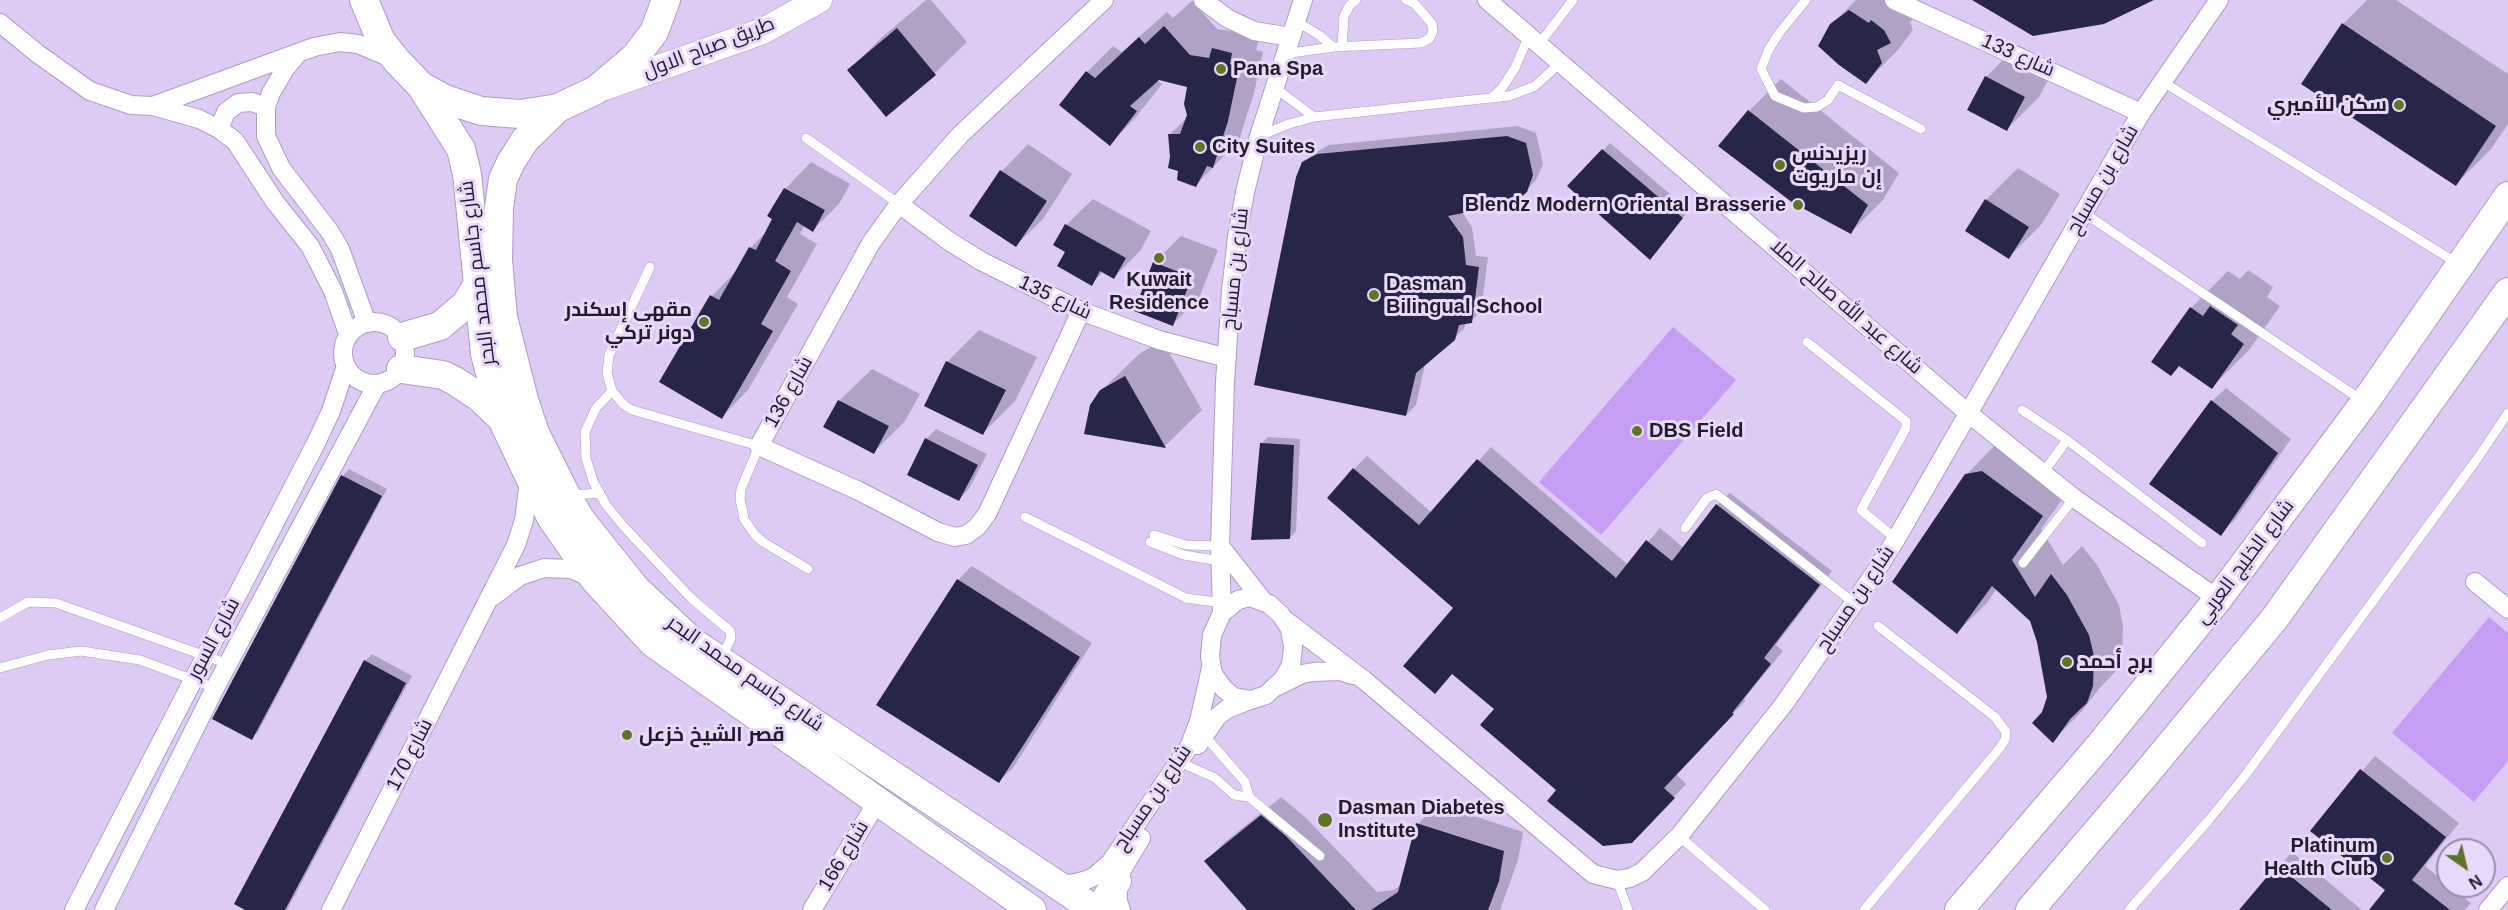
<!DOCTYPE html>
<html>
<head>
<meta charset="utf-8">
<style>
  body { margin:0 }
  #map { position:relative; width:2508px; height:910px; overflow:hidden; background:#ddcbf5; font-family:Arial,sans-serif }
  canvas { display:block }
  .north { position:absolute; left:2436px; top:838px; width:60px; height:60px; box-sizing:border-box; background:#e8d9fc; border:2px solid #998da8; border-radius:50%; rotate:146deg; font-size:16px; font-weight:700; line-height:24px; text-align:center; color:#221b2b }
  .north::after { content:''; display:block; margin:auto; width:21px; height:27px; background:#5d7526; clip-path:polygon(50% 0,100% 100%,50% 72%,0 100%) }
</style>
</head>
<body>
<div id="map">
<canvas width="2508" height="910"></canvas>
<div class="north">N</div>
</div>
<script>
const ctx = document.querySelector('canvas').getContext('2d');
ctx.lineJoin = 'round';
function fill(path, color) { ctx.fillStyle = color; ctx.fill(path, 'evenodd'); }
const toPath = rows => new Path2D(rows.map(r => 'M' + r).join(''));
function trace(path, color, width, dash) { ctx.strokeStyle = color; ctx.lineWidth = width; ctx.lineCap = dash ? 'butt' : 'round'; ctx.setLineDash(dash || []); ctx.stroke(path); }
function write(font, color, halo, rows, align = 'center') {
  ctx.font = font + ' Arial,Cairo,sans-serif'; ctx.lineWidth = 6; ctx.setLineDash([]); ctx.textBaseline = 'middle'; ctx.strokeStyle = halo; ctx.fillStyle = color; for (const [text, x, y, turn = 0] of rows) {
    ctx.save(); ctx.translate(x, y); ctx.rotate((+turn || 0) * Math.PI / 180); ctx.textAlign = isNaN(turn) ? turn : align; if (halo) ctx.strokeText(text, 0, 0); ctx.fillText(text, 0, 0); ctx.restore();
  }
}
fill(toPath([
  [1673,327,1736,380,1601,535,1539,482],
  [2489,617,2508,633,2508,761,2474,802,2392,733]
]), '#c59df3');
fill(toPath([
  [926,0,931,0,967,42,935,73,886,114,849,70,881,38],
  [1856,0,1916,0,1922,10,1910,22,1913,30,1898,50,1866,82,1831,25],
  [2367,0,2396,0,2508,74,2508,124,2491,149,2456,184,2343,24],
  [1192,1,1217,29,1231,31,1240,22,1259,39,1256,50,1263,52,1254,93,1239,140,1196,185,1180,170,1171,157,1169,135,1189,116,1189,85,1154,78,1162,84,1136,117,1110,144,1087,72,1113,46,1122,52,1167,12,1173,18],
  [2018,45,2056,65,2039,97,2007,129,1986,77],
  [1781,79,1899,173,1883,200,1851,232,1721,146,1749,111],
  [1518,126,1536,133,1543,164,1536,180,1526,191,1462,212,1472,227,1476,256,1488,257,1481,311,1471,321,1466,322,1464,329,1425,364,1416,405,1406,415,1304,163,1314,153,1329,145],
  [1610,143,1689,210,1657,251,1569,186],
  [1028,144,1072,174,1043,219,1016,245,972,216,1002,171],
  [811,162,850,184,839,204,813,230,805,225,800,234,817,244,787,297,798,304,748,390,722,417,661,382,712,296,738,269,751,247,768,230,785,189],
  [2018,168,2060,194,2041,225,2009,257,1986,200],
  [1093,199,1151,231,1140,251,1114,277,1104,271,1091,284,1066,225],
  [1181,236,1218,250,1199,298,1173,324,1154,263],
  [2248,270,2273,287,2267,297,2280,306,2249,350,2212,387,2180,365,2171,374,2191,308,2228,271,2240,279],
  [979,330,1037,357,1015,401,983,433,926,405,948,361],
  [1162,340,1202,410,1165,446,1086,433,1101,391,1139,354],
  [872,369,920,394,905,421,873,453,825,427,840,400],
  [2226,388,2291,439,2234,521,2220,534,2212,401],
  [936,429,987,454,969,489,959,499,926,439],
  [1268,437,1300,439,1296,531,1290,538,1261,444],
  [1996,444,2072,486,2041,529,2063,565,2082,546,2097,565,2119,605,2123,626,2122,655,2116,671,2098,690,2082,711,2053,741,2043,713,2048,697,2038,641,2031,620,1997,588,1987,603,1957,632,1966,475],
  [1491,447,1628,565,1660,528,1684,548,1717,505,1730,493,1832,571,1776,645,1783,651,1744,699,1745,701,1676,774,1686,784,1645,828,1559,790,1496,709,1456,607,1354,469,1367,456,1432,513],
  [349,469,387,489,258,732,251,738,214,719,343,476],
  [972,566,1092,643,1013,768,999,781,958,580],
  [372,654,412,676,287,910,248,910,365,661],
  [2375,756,2459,823,2425,866,2471,903,2465,910,2371,910,2387,889,2312,830],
  [1281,797,1305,817,1377,892,1394,890,1401,885,1418,824,1437,804,1523,832,1518,860,1500,910,1249,910,1206,861,1225,842],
  [2292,852,2362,910,2241,910]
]), '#0003');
fill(toPath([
  [1972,0,2154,0,2104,24,2033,36],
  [1849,10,1869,23,1871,20,1884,30,1891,43,1877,50,1882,63,1866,84,1839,65,1818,46,1830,24],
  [2342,23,2496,126,2456,186,2301,84],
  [1164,26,1190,55,1209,58,1212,48,1232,53,1230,64,1233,65,1231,76,1237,78,1228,121,1213,168,1207,166,1196,187,1177,180,1178,171,1168,168,1170,157,1168,134,1180,134,1187,115,1184,104,1187,87,1159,80,1130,106,1137,111,1110,146,1059,105,1086,71,1095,78,1139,37,1145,44],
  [897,28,936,75,886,117,847,70],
  [1985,76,2025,97,2007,131,1967,110],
  [1748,110,1868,205,1851,234,1793,203,1718,146],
  [1507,136,1526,143,1533,175,1527,192,1514,203,1448,216,1463,237,1466,265,1479,267,1472,323,1459,325,1455,340,1416,373,1406,416,1254,385,1296,177,1302,162,1317,154],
  [1602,149,1683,218,1650,260,1567,186],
  [1000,170,1047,201,1016,247,969,216],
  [784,188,825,210,813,232,797,222,775,261,791,271,761,324,773,331,722,419,659,382,710,295,719,300,749,247,756,250,772,219,767,216],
  [1985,199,2029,227,2009,259,1965,231],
  [1065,224,1126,258,1114,279,1100,271,1092,286,1057,266,1065,252,1053,245],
  [1153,262,1192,277,1173,326,1134,311],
  [2210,306,2238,325,2231,334,2244,344,2212,389,2179,366,2171,376,2151,362,2190,307,2203,316],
  [946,361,1006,390,983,435,924,406],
  [1125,376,1166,448,1084,434,1090,405,1100,390],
  [838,400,889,426,874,454,823,427],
  [2211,400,2278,453,2221,536,2149,484],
  [925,438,978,465,959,501,907,475],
  [1260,443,1294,445,1290,539,1251,540],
  [1477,459,1616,578,1646,540,1672,561,1716,504,1820,585,1764,658,1771,664,1732,713,1734,714,1664,788,1675,798,1632,843,1603,846,1547,801,1556,790,1480,725,1494,709,1452,674,1435,694,1403,666,1453,608,1327,498,1353,468,1419,525],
  [1982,471,2043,516,2012,560,2035,597,2051,574,2067,595,2089,635,2094,656,2093,686,2087,703,2071,718,2053,743,2032,723,2042,712,2047,697,2037,642,2030,621,1992,586,1957,634,1892,582,1965,474],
  [341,475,382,496,252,740,212,719],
  [957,579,1080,657,999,783,876,705],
  [364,660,406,683,285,910,245,910,234,904],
  [2360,769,2446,837,2412,880,2450,910,2369,910,2385,890,2310,831],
  [1261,815,1286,836,1356,910,1247,910,1204,861],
  [1416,823,1504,851,1499,881,1488,910,1371,910,1398,892],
  [2277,865,2332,910,2239,910]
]), '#282648');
const lane = toPath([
  [1806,0,1780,32,1769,49,1761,69,1775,96,1804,108,1817,107,1828,100,1838,85,1921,129],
  [1296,21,1319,35,1333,47],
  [1539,44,1573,0],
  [1342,47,1344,16,1350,5,1356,0],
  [1284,54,1333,47,1421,43,1430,38,1433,31,1432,24,1415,4,1406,0],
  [2163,82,2457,263],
  [1274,87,1314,117],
  [1492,97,1502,88,1515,68,1529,35],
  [1259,136,1289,124,1314,117,1509,96,1535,86,1561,62],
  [806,138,899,204],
  [2084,213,2363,401],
  [650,267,609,355,607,373,612,391,624,405,632,410,759,446,741,489,740,499,744,519,755,535,763,542,808,569],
  [1807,342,1906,421,1906,428,1861,510,1896,539],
  [612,391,596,408,585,432,586,458,593,481,606,505,625,528,692,599,730,631,731,638,722,657],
  [2022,410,2067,440,2202,543],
  [2043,473,2067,440],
  [572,495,599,493],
  [1025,517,1186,598,1222,603],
  [1685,528,1707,498,1716,494,1854,603],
  [1154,535,1186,545,1220,546],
  [1150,542,1184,555,1220,561],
  [2023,563,2074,498],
  [0,618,28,602,56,603,228,664],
  [0,668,48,655,81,651,140,660,215,688],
  [1204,735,1245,782,1249,797],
  [1186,765,1215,778,1234,795,1249,797,1320,856],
  [1679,836,1765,910],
  [1617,880,1628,910],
  [1864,910,1999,749,2005,740,2006,732,1995,717,1878,626],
  [2129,910,2208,821,2244,777,2477,459,2508,413]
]);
const street = toPath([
  [1203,0,1227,18,1254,31,1291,37],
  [1487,0,1968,413,2074,498,2218,599],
  [1894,0,2141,113],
  [0,23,38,54,90,91,131,105,153,106,314,47,340,42,358,44,391,58],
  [298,53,285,69,271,93,266,107,266,136,281,168,330,232,340,249,367,323],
  [153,106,199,119,219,129,235,141,275,202,310,246,333,291,348,334],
  [219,129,226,112,238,103,252,102,266,107],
  [899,204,949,241,981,261,1081,311,1159,340,1227,358],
  [1081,311,987,514,977,527,966,535,955,537,938,532,859,491,759,446,871,243,899,204,960,135,1104,0],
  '343 353a31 31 0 1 1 62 0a31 31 0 1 1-62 0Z',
  [1220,546,1264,602],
  [2475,582,2508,609],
  [492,597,520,576,544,568,571,569,592,578],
  [1250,597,1269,604,1281,615,1290,629,1293,647,1291,665,1283,679,1266,695,1251,700,1234,697,1224,689,1213,674,1210,656,1212,635,1222,613,1238,600,1250,597],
  [1222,613,1220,546,1225,382,1231,291,1237,237,1245,192,1259,136,1303,0],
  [1285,620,1364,680,1593,874,1617,880,1630,878,1642,872,1679,836,1784,704,1872,577,1896,539,2141,113,2219,0],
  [1278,686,1302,674,1313,672,1340,671,1352,675],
  [1198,745,1217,717,1227,709,1250,700],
  [1056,882,1072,884,1087,880,1095,876,1110,863,1190,745,1199,721,1211,668],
  [74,910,316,443,331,411,346,366],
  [104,910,215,688,377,384],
  [331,910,516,545,524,520,529,480],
  [812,910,877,802],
  [1121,910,1118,901,1117,881,1123,868,1141,838],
  [2488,910,2508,886]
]);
const secondary = toPath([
  [605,87,763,31,819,0]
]);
const primary = toPath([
  [364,0,381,41,397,61,421,86,445,99,481,111,520,114,558,108,596,90,635,57,654,32,666,0],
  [421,86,461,149,467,174,485,354,502,419,530,478,552,519,594,579,653,643,1032,910],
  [558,108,525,140,511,162,503,179,499,208,498,260,503,317,524,400,535,433,566,495,581,520,636,589,694,643,1095,910],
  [402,337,440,326,466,304,477,285],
  [401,369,443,375,455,381,479,397,502,419],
  [1099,910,1117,881],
  [1959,910,2100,745,2218,599,2365,402,2508,196],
  [2030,910,2145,775,2275,618,2508,292]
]);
trace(lane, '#ad9cc4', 10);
trace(street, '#ad9cc4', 20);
trace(secondary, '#ad9cc4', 27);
trace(primary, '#ad9cc4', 30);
trace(lane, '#fff', 9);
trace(street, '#fff', 18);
trace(secondary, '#fff', 26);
trace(primary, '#fff', 28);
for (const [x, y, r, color] of [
  [1221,69,6,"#5d7526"],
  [2399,105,6,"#5d7526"],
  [1200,147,6,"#5d7526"],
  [1780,165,6,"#5d7526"],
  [1798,205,6,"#5d7526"],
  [1159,258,6,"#5d7526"],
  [1374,295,6,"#5d7526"],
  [704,322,6,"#5d7526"],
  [1637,431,6,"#5d7526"],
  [2067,662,6,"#5d7526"],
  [627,735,6,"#5d7526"],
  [1325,820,8,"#5d7526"],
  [2387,858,6,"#5d7526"]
]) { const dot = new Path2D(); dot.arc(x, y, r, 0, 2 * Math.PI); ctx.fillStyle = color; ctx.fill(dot); trace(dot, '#e8d9fc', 2); }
write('20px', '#221b2b', '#e8d9fc', [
  ["طريق صباح الاول",709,48,-21],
  ["شارع 133",2018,56,24],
  ["شارع بن مسباح",2103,180,-60],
  ["شارع بن مسباح",1236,269,-84],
  ["شارع جاسم محمد البحر",478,273,-97],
  ["شارع 135",1055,298,25],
  ["شارع عبد الله صالح الملا",1846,307,41],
  ["شارع 136",789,392,-61],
  ["شارع الخليج العربي",2245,562,-53],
  ["شارع بن مسباح",1856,599,-56],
  ["شارع السور",214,639,-62],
  ["شارع جاسم محمد البحر",745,674,35],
  ["شارع 170",410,755,-63],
  ["شارع بن مسباح",1153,798,-56],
  ["شارع 166",844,856,-59]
]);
write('bold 20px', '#221b2b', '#e8d9fc', [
  ["Pana Spa",1233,69],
  ["سكن للأميري",2387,105,"right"],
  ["City Suites",1212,147],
  ["ريزيدنس",1792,154],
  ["إن ماريوت",1792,177],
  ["Blendz Modern Oriental Brasserie",1786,205,"right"],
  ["Kuwait",1159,280,"center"],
  ["Residence",1159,303,"center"],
  ["Dasman",1386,284],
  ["Bilingual School",1386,307],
  ["مقهى إسكندر",692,310,"right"],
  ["دونر تركي",692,333,"right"],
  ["DBS Field",1649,431],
  ["برج أحمد",2079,662],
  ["قصر الشيخ خزعل",639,735],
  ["Dasman Diabetes",1338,808],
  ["Institute",1338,831],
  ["Platinum",2375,846,"right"],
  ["Health Club",2375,869,"right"]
], 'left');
</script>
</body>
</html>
